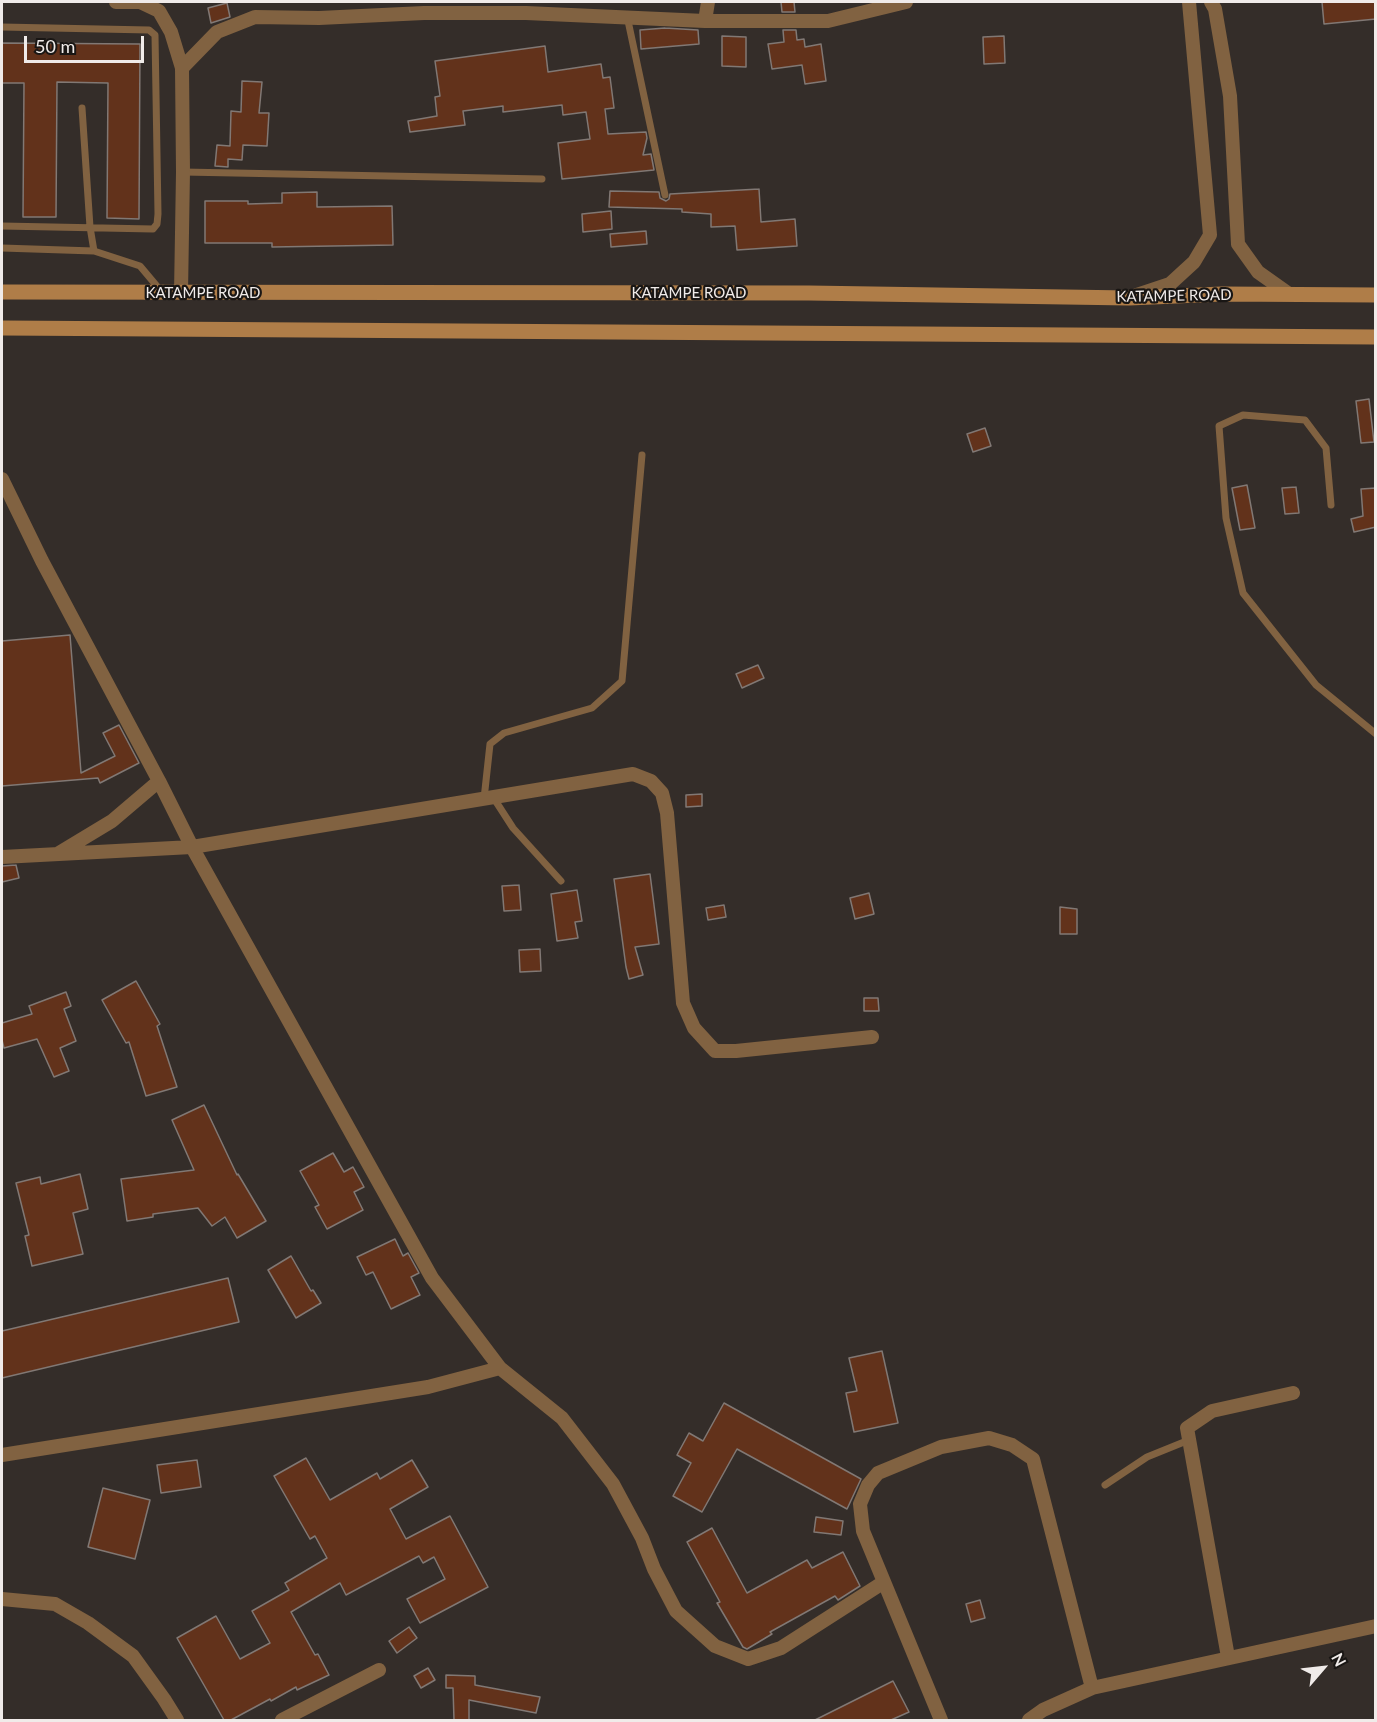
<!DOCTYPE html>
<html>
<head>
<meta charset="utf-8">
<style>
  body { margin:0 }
  #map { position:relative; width:1377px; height:1722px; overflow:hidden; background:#342d29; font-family:Lato,sans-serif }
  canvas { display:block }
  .frame { position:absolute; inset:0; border:3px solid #f0ebe9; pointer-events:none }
  .north { position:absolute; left:1293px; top:1638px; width:60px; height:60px; -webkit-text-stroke:4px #191614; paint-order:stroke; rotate:62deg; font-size:16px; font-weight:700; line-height:24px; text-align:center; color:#f0ebe9 }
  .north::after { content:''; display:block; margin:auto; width:21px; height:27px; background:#f0ebe9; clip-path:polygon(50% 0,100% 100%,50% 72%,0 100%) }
  .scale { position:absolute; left:24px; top:36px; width:120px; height:27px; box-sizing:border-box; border:3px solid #f0ebe9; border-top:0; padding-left:8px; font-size:18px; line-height:21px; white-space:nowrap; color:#f0ebe9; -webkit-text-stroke:4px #191614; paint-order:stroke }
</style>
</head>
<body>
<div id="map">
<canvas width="1377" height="1722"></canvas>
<div class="frame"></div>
<div class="north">N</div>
<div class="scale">50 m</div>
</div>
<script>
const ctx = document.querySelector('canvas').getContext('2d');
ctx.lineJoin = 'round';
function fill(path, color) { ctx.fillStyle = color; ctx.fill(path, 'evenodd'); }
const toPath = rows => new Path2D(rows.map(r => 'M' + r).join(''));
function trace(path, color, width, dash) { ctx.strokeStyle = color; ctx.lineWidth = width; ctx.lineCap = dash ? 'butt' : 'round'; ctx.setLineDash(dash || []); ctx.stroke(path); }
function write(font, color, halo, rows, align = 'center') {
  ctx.font = font + ' Lato,sans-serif'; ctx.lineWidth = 4.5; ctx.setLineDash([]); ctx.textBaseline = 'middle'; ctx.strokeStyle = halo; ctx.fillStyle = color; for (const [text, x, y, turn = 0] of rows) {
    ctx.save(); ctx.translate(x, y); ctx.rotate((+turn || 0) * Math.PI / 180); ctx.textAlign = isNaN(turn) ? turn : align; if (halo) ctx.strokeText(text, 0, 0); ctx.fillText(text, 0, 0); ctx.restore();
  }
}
const building = toPath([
  [781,2,794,2,795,12,782,12,781,2],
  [1322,2,1376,2,1376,19,1324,24,1322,2],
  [227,3,230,17,211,23,208,8,227,3],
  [665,28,698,30,699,44,641,49,640,30,665,28],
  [783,30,796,30,797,40,804,39,805,47,821,44,826,81,805,84,802,65,772,69,768,44,784,42,783,30],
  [722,36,746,37,746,67,722,66,722,36],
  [1004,36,1005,63,984,64,983,37,1004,36],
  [2,43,140,44,139,219,107,218,108,83,57,82,56,217,23,217,24,83,2,83,2,43],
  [545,46,548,72,601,64,603,78,610,77,614,108,605,109,608,134,646,132,647,138,643,155,651,154,654,170,562,179,558,143,590,139,586,112,563,115,562,105,503,112,503,106,463,111,465,125,410,132,408,121,437,116,435,97,440,96,435,61,545,46],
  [242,81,262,82,259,113,269,113,267,146,243,145,242,160,228,159,228,167,215,166,217,145,230,146,231,111,241,112,242,81],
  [759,189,761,222,795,219,797,246,737,250,735,226,711,227,711,214,682,212,682,209,609,207,610,191,659,192,660,198,666,201,669,199,670,194,759,189],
  [317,192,317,207,392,206,393,245,272,247,272,243,205,243,205,201,248,201,248,204,282,203,282,193,317,192],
  [611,211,612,229,583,232,582,214,611,211],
  [646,231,647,244,611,247,610,234,646,231],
  [1369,399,1374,442,1361,443,1356,401,1369,399],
  [985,428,991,446,973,452,967,434,985,428],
  [1247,485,1255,528,1240,530,1232,488,1247,485],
  [1296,487,1299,513,1285,514,1282,488,1296,487],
  [1376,488,1376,527,1354,532,1351,519,1363,516,1361,489,1376,488],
  [70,635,81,773,115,756,103,733,119,725,139,763,100,783,98,778,2,786,2,641,70,635],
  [758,665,764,678,742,688,736,674,758,665],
  [702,794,702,806,686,807,686,795,702,794],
  [16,865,19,878,2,882,2,866,16,865],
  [650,874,659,944,635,947,643,975,629,979,626,967,614,879,650,874],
  [519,885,521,910,504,911,502,886,519,885],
  [577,890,582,921,575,922,578,938,557,941,551,894,577,890],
  [869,893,874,914,855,919,850,898,869,893],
  [724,905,726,917,708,920,706,908,724,905],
  [1060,907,1077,909,1077,934,1060,934,1060,907],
  [540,949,541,971,520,972,519,950,540,949],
  [136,981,160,1024,157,1026,177,1087,146,1096,129,1042,126,1043,102,1000,136,981],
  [66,992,71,1006,64,1009,76,1041,60,1048,69,1071,54,1077,37,1039,4,1048,2,1040,2,1023,32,1014,29,1006,66,992],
  [864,998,878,998,879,1011,864,1011,864,998],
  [204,1105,237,1175,238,1174,266,1221,237,1238,225,1217,212,1226,198,1208,153,1214,153,1217,127,1221,121,1179,194,1170,172,1120,204,1105],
  [333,1153,344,1172,353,1167,364,1187,354,1192,363,1210,327,1229,315,1207,319,1205,300,1171,333,1153],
  [80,1174,88,1209,73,1213,83,1254,32,1266,25,1236,29,1235,16,1183,40,1177,41,1184,80,1174],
  [395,1239,403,1256,408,1253,419,1273,411,1277,420,1295,391,1309,373,1272,366,1275,357,1257,395,1239],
  [291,1256,311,1291,313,1290,321,1303,296,1318,268,1270,291,1256],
  [228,1278,239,1322,2,1378,2,1331,228,1278],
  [882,1351,898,1423,854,1432,846,1393,857,1391,849,1358,882,1351],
  [724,1403,861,1479,847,1509,737,1449,702,1512,673,1496,691,1463,677,1455,689,1433,703,1441,724,1403],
  [306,1458,330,1500,377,1473,380,1479,412,1460,428,1487,390,1509,406,1539,450,1516,488,1587,420,1623,407,1599,445,1579,434,1557,423,1563,419,1556,346,1595,340,1583,291,1612,315,1655,318,1654,329,1675,297,1690,296,1687,271,1701,270,1699,231,1720,224,1720,177,1638,216,1616,240,1659,270,1643,252,1611,289,1590,285,1583,327,1558,315,1536,310,1539,274,1476,306,1458],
  [197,1460,201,1487,161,1493,157,1465,197,1460],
  [103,1488,150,1500,135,1559,88,1547,103,1488],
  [816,1517,843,1521,841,1535,814,1532,816,1517],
  [712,1528,747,1593,807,1560,812,1568,843,1552,860,1586,838,1600,835,1596,770,1632,772,1634,747,1649,743,1647,717,1603,720,1602,687,1542,712,1528],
  [980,1600,985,1618,971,1622,966,1604,980,1600],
  [409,1627,417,1638,397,1653,389,1641,409,1627],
  [428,1668,435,1680,421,1688,414,1676,428,1668],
  [446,1675,475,1676,475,1685,540,1697,536,1713,469,1700,469,1720,454,1720,453,1688,446,1688,446,1675],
  [893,1681,909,1712,891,1720,815,1720,893,1681]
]);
fill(building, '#62321b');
trace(building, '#817874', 1.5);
trace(toPath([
  [627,16,665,195],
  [2,27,149,30,155,35,158,214,157,224,153,229,2,226],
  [82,108,90,227,94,251],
  [183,172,542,179],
  [2,248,94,251,140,266,161,291],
  [1331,505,1326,448,1305,420,1243,415,1219,426,1226,518,1243,593,1316,685,1376,734],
  [493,797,513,828,561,881],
  [484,799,490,744,504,733,592,708,622,681,642,455],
  [1105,1485,1147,1457,1189,1440]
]), '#816241', 7);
trace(toPath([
  [116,2,140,2,159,11,171,32,182,68,183,172,181,293],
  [1211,2,1215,9,1230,96,1238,244,1258,272,1289,294],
  [705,21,708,2],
  [182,68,217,32,255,17,319,18,424,13,526,13,705,21,828,21,906,2],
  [1137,295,1170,284,1194,262,1210,235,1189,2],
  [2,479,42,561,159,781,192,847,432,1278,500,1368,428,1387,2,1455],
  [59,853,112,821,159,781],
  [2,857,192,847,633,774,651,781,662,793,667,813,683,1003,694,1028,715,1051,736,1051,872,1037],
  [500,1368,562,1418,613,1484,642,1538,654,1569,676,1611,715,1646,748,1659,781,1648,884,1582],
  [2,1599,55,1604,88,1623,133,1656,164,1699,177,1720],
  [1228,1657,1187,1428,1212,1411,1293,1393],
  [282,1720,379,1670],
  [941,1720,863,1531,860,1504,868,1485,878,1473,941,1447,989,1438,1012,1445,1033,1459,1092,1688],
  [1029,1720,1043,1710,1092,1688,1376,1626]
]), '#816241', 14);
trace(toPath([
  [2,292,809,293,1129,298,1222,294,1376,295],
  [2,328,1376,337]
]), '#af7d48', 15);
write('15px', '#f0ebe9', '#191614', [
  ["KATAMPE ROAD",203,293],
  ["KATAMPE ROAD",689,293],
  ["KATAMPE ROAD",1174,296,-1]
]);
</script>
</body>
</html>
